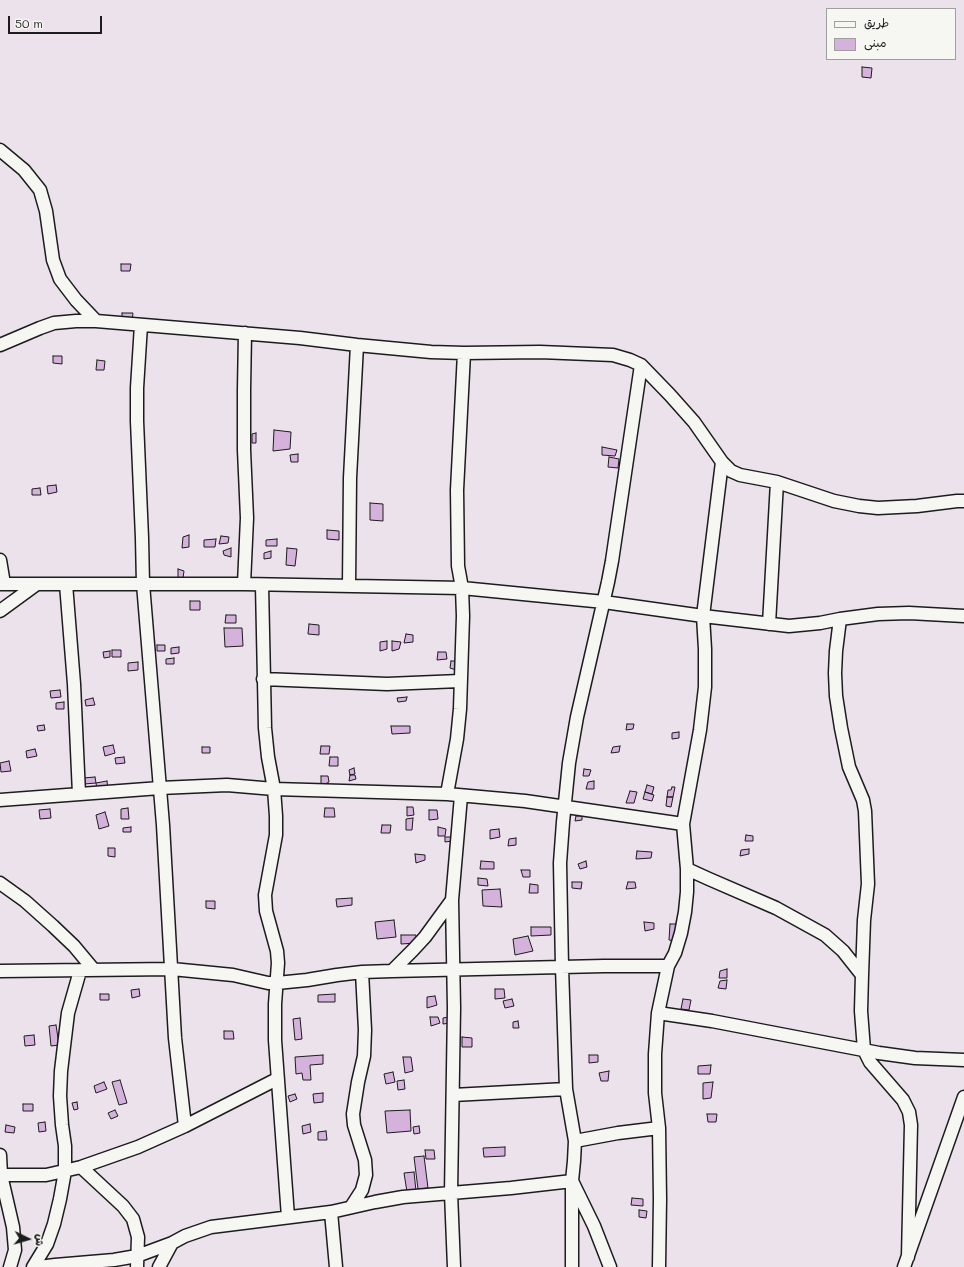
<!DOCTYPE html>
<html>
<head>
<meta charset="utf-8">
<style>
  body { margin:0 }
  #map { position:relative; width:964px; height:1267px; overflow:hidden; background:#ece2eb; font-family:Mali,"Playpen Sans Arabic",sans-serif }
  canvas { display:block }
  .legend { position:absolute; left:826px; top:8px; width:130px; height:52px; box-sizing:border-box; background:#f6f6f2; border:1px solid #9f9f9c; margin:0; padding:5px 7px; list-style:none; font-size:12px; color:#1c1c1c }
  .legend li { display:flex; align-items:center; gap:8px; height:20px }
  .legend b { width:20px; border:1px solid #9f9f9c }
  .north { position:absolute; left:8px; top:1219px; width:40px; height:40px; -webkit-text-stroke:3px #f6f6f2; paint-order:stroke; rotate:95deg; font-size:11px; font-weight:700; line-height:16px; text-align:center; color:#1c1c1c }
  .north::after { content:''; display:block; margin:auto; width:14px; height:18px; background:#1c1c1c; clip-path:polygon(50% 0,100% 100%,50% 72%,0 100%) }
  .scale { position:absolute; left:8px; top:16px; width:94px; height:18px; box-sizing:border-box; border:2px solid #1c1c1c; border-top:0; padding-left:5px; font-size:12px; line-height:14px; white-space:nowrap; color:#1c1c1c; -webkit-text-stroke:3px #f6f6f2; paint-order:stroke }
</style>
</head>
<body>
<div id="map">
<canvas width="964" height="1267"></canvas>
<ul class="legend">
<li><b style="height:5px;background:#f6f6f2"></b>طريق</li>
<li><b style="height:11px;background:#d5b2db"></b>مبنى</li>
</ul>
<div class="north">ش</div>
<div class="scale">50 m</div>
</div>
<script>
const ctx = document.querySelector('canvas').getContext('2d');
ctx.lineJoin = 'round';
function fill(path, color) { ctx.fillStyle = color; ctx.fill(path, 'evenodd'); }
const toPath = rows => new Path2D(rows.map(r => 'M' + r).join(''));
function trace(path, color, width, dash) { ctx.strokeStyle = color; ctx.lineWidth = width; ctx.lineCap = dash ? 'butt' : 'round'; ctx.setLineDash(dash || []); ctx.stroke(path); }
const building = toPath([
  [862,67,872,68,871,78,862,77,862,67],
  [121,264,131,264,130,271,121,271,121,264],
  [122,313,133,313,132,321,122,320,122,313],
  [53,356,62,356,62,364,53,363,53,356],
  [97,360,105,361,104,370,96,370,97,360],
  [274,430,291,432,290,449,273,451,274,430],
  [256,433,256,443,252,443,252,434,256,433],
  [602,447,617,450,615,456,602,455,602,447],
  [298,454,298,462,291,462,290,455,298,454],
  [609,457,619,459,618,468,608,467,609,457],
  [56,485,57,492,48,494,47,486,56,485],
  [40,488,41,495,32,495,32,489,40,488],
  [370,503,383,504,383,521,370,520,370,503],
  [327,530,339,531,339,540,327,539,327,530],
  [189,535,189,547,182,548,183,537,189,535],
  [221,536,229,537,228,543,219,544,221,536],
  [216,539,215,547,204,547,204,540,216,539],
  [277,539,277,546,266,546,266,540,277,539],
  [231,548,231,557,224,555,223,551,231,548],
  [287,548,297,549,295,566,286,565,287,548],
  [271,551,271,558,264,559,264,553,271,551],
  [178,569,184,571,183,578,178,578,178,569],
  [190,601,200,601,200,610,190,610,190,601],
  [226,615,236,615,236,623,225,623,226,615],
  [309,624,319,625,319,635,308,634,309,624],
  [224,628,242,628,243,646,225,647,224,628],
  [406,634,413,635,413,642,404,643,406,634],
  [387,641,387,649,380,651,380,642,387,641],
  [392,641,401,642,399,649,392,651,392,641],
  [157,645,165,645,165,651,157,651,157,645],
  [179,647,179,653,171,654,171,648,179,647],
  [112,650,121,650,121,657,112,657,112,650],
  [110,651,110,657,104,658,103,652,110,651],
  [438,652,446,652,447,659,437,660,438,652],
  [174,658,174,664,166,664,166,659,174,658],
  [451,661,457,661,456,670,450,668,451,661],
  [138,662,138,670,128,671,128,663,138,662],
  [60,690,61,697,51,698,50,691,60,690],
  [407,697,406,701,398,702,397,698,407,697],
  [93,698,95,705,86,706,85,700,93,698],
  [64,702,64,709,56,709,56,703,64,702],
  [627,724,634,724,633,729,626,730,627,724],
  [44,725,45,730,38,731,37,726,44,725],
  [391,726,410,726,410,733,392,734,391,726],
  [679,732,679,738,672,739,672,733,679,732],
  [113,745,115,753,105,756,103,747,113,745],
  [321,746,330,746,329,754,320,754,321,746],
  [620,746,619,752,611,753,613,747,620,746],
  [202,747,210,747,210,753,202,753,202,747],
  [35,749,37,756,27,758,26,751,35,749],
  [124,757,125,763,116,764,115,758,124,757],
  [330,757,338,757,338,766,329,766,330,757],
  [9,761,11,771,1,772,0,763,9,761],
  [354,768,355,774,350,775,349,770,354,768],
  [584,769,591,770,589,776,583,776,584,769],
  [350,775,355,775,356,779,349,781,350,775],
  [321,776,328,776,329,782,321,786,321,776],
  [95,777,96,783,84,784,83,778,95,777],
  [107,781,108,789,97,790,96,783,107,781],
  [594,781,594,789,586,789,588,782,594,781],
  [647,785,654,787,652,794,645,792,647,785],
  [672,787,675,787,673,797,667,797,668,790,671,790,672,787],
  [630,791,637,792,634,803,626,803,630,791],
  [645,792,654,795,652,801,643,799,645,792],
  [667,797,673,797,671,807,666,806,667,797],
  [407,807,413,807,414,815,407,816,407,807],
  [128,808,129,819,121,819,121,809,128,808],
  [325,808,334,808,335,817,324,817,325,808],
  [50,809,51,818,40,819,39,810,50,809],
  [429,810,437,810,438,819,429,820,429,810],
  [105,812,109,826,99,829,96,815,105,812],
  [576,816,582,816,582,820,575,821,576,816],
  [413,818,412,830,406,830,406,819,413,818],
  [382,825,391,825,390,833,381,833,382,825],
  [131,827,131,832,123,832,123,828,131,827],
  [438,827,446,829,445,836,438,836,438,827],
  [499,829,500,837,490,839,490,830,499,829],
  [746,835,753,836,753,841,745,841,746,835],
  [445,837,452,837,452,841,445,842,445,837],
  [516,838,516,845,508,846,509,839,516,838],
  [108,848,115,848,115,857,108,856,108,848],
  [749,849,749,854,740,856,741,850,749,849],
  [637,851,652,852,651,858,636,859,637,851],
  [415,854,425,855,425,860,416,863,415,854],
  [481,861,494,862,494,869,480,869,481,861],
  [586,861,587,867,580,869,578,864,586,861],
  [521,870,530,870,530,877,523,877,521,870],
  [478,878,487,879,488,886,478,885,478,878],
  [572,882,582,882,581,889,572,888,572,882],
  [628,882,635,882,636,888,626,889,628,882],
  [530,884,538,885,538,893,529,893,530,884],
  [500,889,502,907,483,906,482,890,500,889],
  [352,898,352,905,337,907,336,899,352,898],
  [206,901,215,901,215,909,206,908,206,901],
  [394,920,396,937,377,939,375,922,394,920],
  [644,922,654,923,654,929,645,931,644,922],
  [670,924,678,924,675,941,669,940,670,924],
  [531,927,551,927,551,935,531,936,531,927],
  [401,935,416,935,416,943,401,944,401,935],
  [528,936,533,951,515,955,513,939,528,936],
  [727,969,727,978,719,978,720,971,727,969],
  [727,980,726,989,718,988,720,981,727,980],
  [139,989,140,996,132,998,131,990,139,989],
  [495,989,504,989,505,998,495,999,495,989],
  [100,994,109,994,109,1000,100,1000,100,994],
  [335,994,335,1002,318,1002,318,995,335,994],
  [435,996,437,1005,427,1008,427,997,435,996],
  [512,999,514,1006,505,1008,503,1001,512,999],
  [683,999,691,1000,689,1010,681,1009,683,999],
  [430,1017,438,1017,440,1023,431,1026,430,1017],
  [449,1017,450,1023,443,1024,443,1018,449,1017],
  [300,1018,302,1039,295,1040,293,1019,300,1018],
  [518,1021,519,1028,513,1028,513,1022,518,1021],
  [56,1025,59,1045,51,1046,49,1026,56,1025],
  [224,1031,233,1031,234,1039,224,1039,224,1031],
  [34,1035,35,1045,25,1046,24,1036,34,1035],
  [462,1037,472,1038,472,1047,462,1047,462,1037],
  [323,1055,323,1064,310,1065,311,1080,303,1080,302,1073,296,1074,295,1057,323,1055],
  [589,1055,598,1055,598,1062,589,1063,589,1055],
  [403,1057,411,1057,413,1071,405,1073,403,1057],
  [711,1065,710,1074,698,1074,698,1066,711,1065],
  [609,1071,608,1081,601,1081,599,1073,609,1071],
  [393,1072,395,1082,386,1084,384,1074,393,1072],
  [120,1080,127,1103,119,1105,112,1082,120,1080],
  [404,1080,405,1089,398,1090,397,1081,404,1080],
  [104,1082,107,1089,96,1093,94,1086,104,1082],
  [713,1082,711,1098,703,1099,703,1083,713,1082],
  [323,1093,323,1102,314,1103,313,1094,323,1093],
  [295,1094,297,1099,290,1102,288,1096,295,1094],
  [77,1102,78,1109,74,1110,72,1103,77,1102],
  [23,1104,33,1104,33,1111,23,1111,23,1104],
  [115,1110,118,1116,111,1119,108,1113,115,1110],
  [410,1110,411,1131,387,1133,385,1111,410,1110],
  [707,1114,717,1114,716,1122,708,1122,707,1114],
  [45,1122,46,1131,39,1132,38,1123,45,1122],
  [310,1124,311,1132,303,1134,302,1126,310,1124],
  [6,1125,15,1127,14,1133,5,1132,6,1125],
  [419,1126,420,1133,414,1134,413,1127,419,1126],
  [326,1131,327,1140,318,1140,318,1132,326,1131],
  [505,1147,505,1156,484,1157,483,1148,505,1147],
  [425,1150,434,1150,435,1159,426,1159,425,1150],
  [424,1156,428,1188,418,1189,414,1157,424,1156],
  [414,1172,416,1191,407,1192,404,1173,414,1172],
  [632,1198,643,1199,643,1206,631,1205,632,1198],
  [639,1210,647,1211,646,1218,639,1217,639,1210]
]);
fill(building, '#d5b2db');
trace(building, '#1c1c1c', 1);
const minor = toPath([
  [0,150,24,170,40,190,46,211,53,260,60,279,76,300,96,321],
  [141,325,137,388,137,421,142,538,143,584,163,825,175,1038,185,1126],
  [0,345,40,328,54,323,76,321,96,321,300,338,357,345,431,352,464,353,540,352,613,355,630,360,641,365,670,395,694,422,722,462,731,471,740,475,777,482,834,501,859,506,878,508,917,506,957,501,964,501],
  [0,560,4,584],
  [0,584,244,584,462,588,604,602,703,616,789,626,820,623,840,619,878,614,909,613,964,616],
  [66,584,74,684,79,794],
  [244,584,247,518,244,450,244,390,245,333],
  [262,585,265,728,268,757,274,789,276,816,276,835,265,895,266,911,277,951,278,963,275,1004,275,1040,288,1217],
  [349,586,350,478,357,345],
  [0,611,37,584],
  [840,619,836,651,835,673,836,696,841,728,849,767,863,800,865,811,868,884,864,920,862,975,861,1011,864,1050,870,1062,903,1100,909,1112,911,1125,908,1257],
  [769,624,777,482],
  [263,679,387,684,460,681],
  [447,794,457,739,460,709,463,616,462,588,458,566,457,490,464,353],
  [0,800,160,788,227,785,274,789,447,794,525,801,683,824],
  [687,869,709,879,776,908,825,935,843,951,862,975],
  [0,883,25,901,53,926,74,946,94,970],
  [0,971,172,969,233,975,268,983,277,983,307,980,337,975,362,972,392,971,604,966,668,966],
  [392,971,413,950,425,937,452,900],
  [658,1013,712,1021,879,1053,915,1058,964,1060],
  [453,1095,566,1089],
  [575,1141,618,1133,659,1128],
  [0,1155,1,1175,13,1227,15,1250,10,1267],
  [81,1167,123,1206,133,1219,138,1237,137,1267],
  [0,1175,46,1175,55,1173,81,1167,138,1147,185,1126,277,1079],
  [572,1181,594,1226,610,1267],
  [351,1207,362,1190,366,1175,365,1160,354,1125,353,1114,358,1082,364,1056,365,1030,362,972],
  [331,1212,336,1267],
  [33,1267,47,1244,54,1224,60,1199,65,1171,65,1146,62,1125,60,1096,61,1071,68,1013,80,971],
  [39,1267,55,1265,114,1260,137,1256,172,1243,185,1236,211,1227,331,1212,375,1202,403,1197,511,1188,572,1181,574,1161,575,1141,566,1089,562,967,560,863,563,822,569,763,577,717,608,582,612,561,641,365],
  [159,1267,172,1243],
  [454,1267,451,1193,454,1008,452,900,461,796],
  [572,1267,572,1182],
  [659,1267,660,1199,659,1128,655,1093,655,1054,658,1013,668,966,675,953,681,933,685,912,687,892,687,869,683,824,700,730,705,687,705,649,703,616,722,462],
  [904,1267,964,1097]
]);
trace(minor, '#1c1c1c', 15);
trace(minor, '#f6f6f2', 12);
</script>
</body>
</html>
